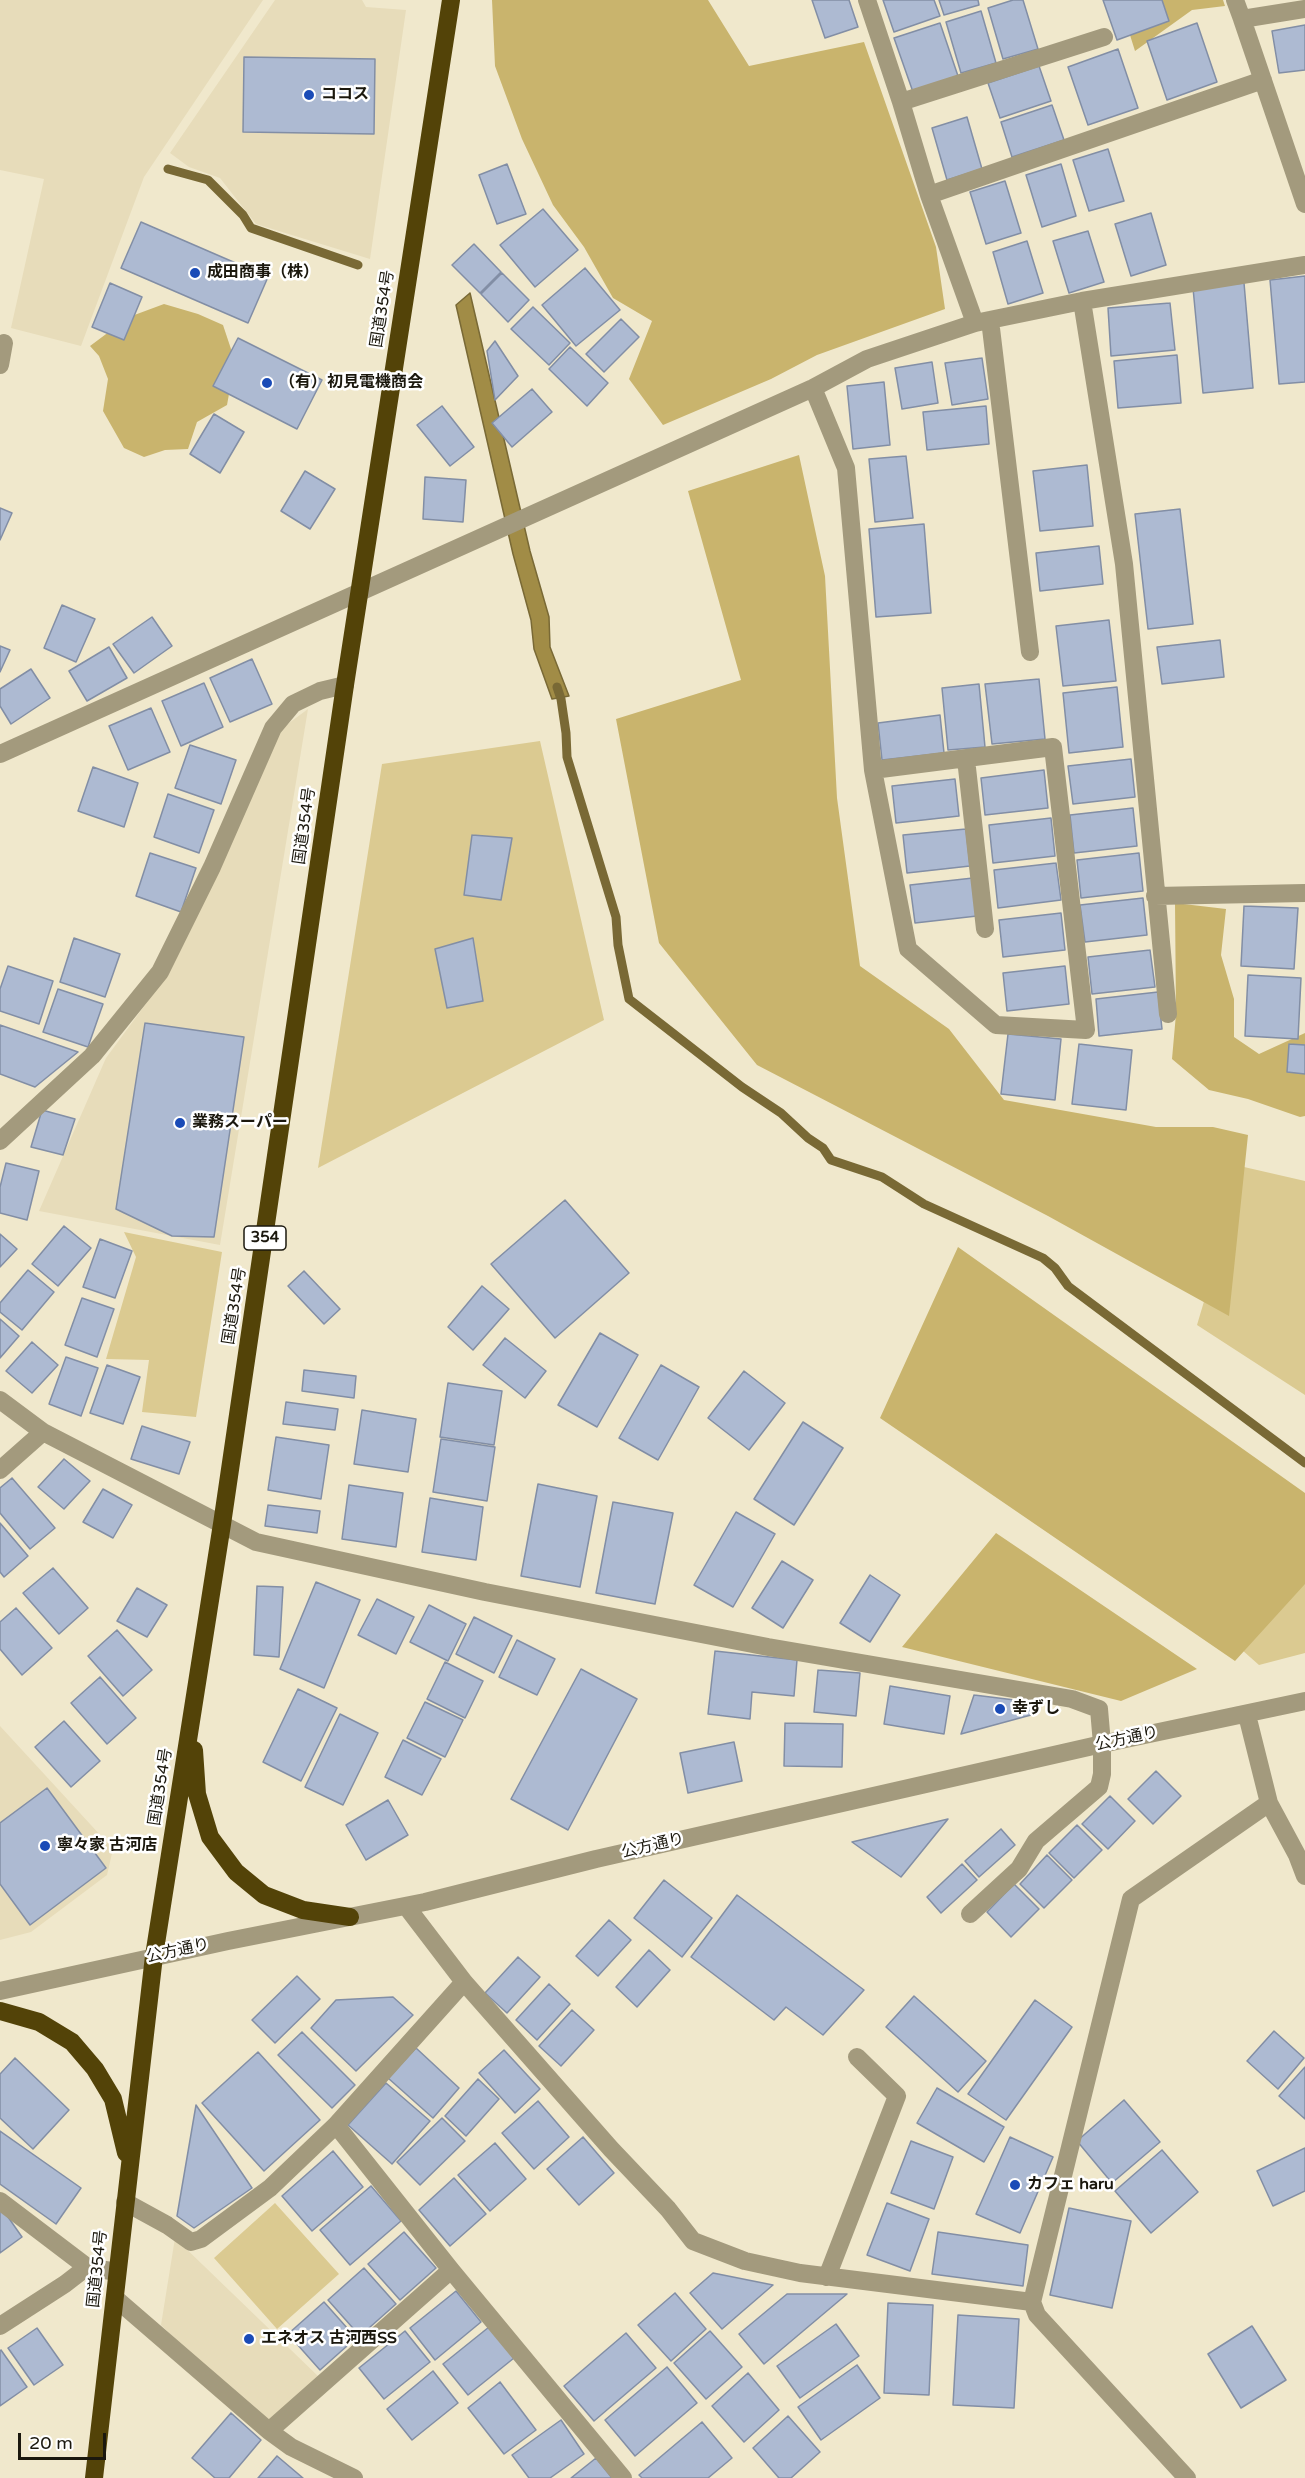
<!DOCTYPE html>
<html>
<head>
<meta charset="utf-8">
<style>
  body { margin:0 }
  #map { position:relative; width:1305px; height:2478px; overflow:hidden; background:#f0e8cc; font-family:"Varela Round",sans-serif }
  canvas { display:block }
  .scale { position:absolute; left:18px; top:2433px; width:88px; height:27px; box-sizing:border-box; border:3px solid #1b180e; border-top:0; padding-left:8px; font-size:18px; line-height:21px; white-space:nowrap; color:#1b180e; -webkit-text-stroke:4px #fff; paint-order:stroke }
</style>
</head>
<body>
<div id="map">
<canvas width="1305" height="2478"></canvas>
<div class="scale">20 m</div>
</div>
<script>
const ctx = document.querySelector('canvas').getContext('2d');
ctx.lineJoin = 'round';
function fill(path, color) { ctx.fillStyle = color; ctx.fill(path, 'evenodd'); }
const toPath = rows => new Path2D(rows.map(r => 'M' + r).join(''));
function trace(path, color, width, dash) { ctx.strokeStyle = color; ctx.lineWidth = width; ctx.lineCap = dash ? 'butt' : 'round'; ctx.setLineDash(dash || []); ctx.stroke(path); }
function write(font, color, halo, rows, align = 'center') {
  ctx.font = font + ' "Varela Round","Noto Sans JP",sans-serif'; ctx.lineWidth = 5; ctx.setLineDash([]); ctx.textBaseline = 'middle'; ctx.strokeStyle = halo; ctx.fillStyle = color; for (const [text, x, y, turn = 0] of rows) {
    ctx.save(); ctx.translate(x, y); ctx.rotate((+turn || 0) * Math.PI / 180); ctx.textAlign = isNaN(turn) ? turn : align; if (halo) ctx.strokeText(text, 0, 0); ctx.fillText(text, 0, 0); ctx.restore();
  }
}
fill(toPath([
  [0,0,263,0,144,177,81,346,11,328,44,179,0,170],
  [275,0,362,0,366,7,406,10,370,259,256,224,220,178,189,167,170,153],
  [308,709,220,1245,39,1211,106,1058,159,986,281,729],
  [0,1726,113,1849,107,1875,31,1932,0,1940],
  [175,2238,319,2377,269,2430,161,2325]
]), '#e7dcba');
fill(toPath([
  [540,741,604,1020,318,1168,382,764],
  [1244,1167,1305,1181,1305,1395,1197,1325],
  [124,1232,222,1252,196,1417,142,1412,149,1360,106,1359,136,1257],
  [1305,1552,1305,1653,1259,1665,1224,1634],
  [275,2203,339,2274,277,2329,214,2258]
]), '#dbca91');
fill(toPath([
  [492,0,708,0,749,66,864,42,936,247,945,309,817,355,771,379,663,425,629,379,652,321,613,298,584,247,553,205,522,139,495,66],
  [1119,0,1223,0,1225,6,1192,10,1135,51],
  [164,304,198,314,223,325,235,361,227,405,197,422,188,449,165,450,144,457,124,448,103,411,108,379,99,356,90,346,129,317],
  [799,455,825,576,837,798,860,966,949,1029,1004,1100,1156,1127,1213,1127,1248,1135,1229,1316,1048,1216,757,1065,659,943,616,719,741,680,688,491],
  [1175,903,1226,909,1221,955,1234,999,1234,1037,1259,1054,1305,1033,1305,1116,1300,1117,1248,1099,1209,1090,1172,1059,1176,1014],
  [958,1247,1305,1493,1305,1584,1235,1661,880,1418],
  [996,1533,1197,1669,1121,1701,902,1647]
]), '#c9b46d');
const water = toPath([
  [470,293,530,551,549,617,550,647,569,696,552,699,534,649,531,620,513,554,456,305,470,293]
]);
fill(water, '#a18c46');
trace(water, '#796935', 1.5);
trace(toPath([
  [168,169,208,180,243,215,251,228,358,265],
  [557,687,561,699,566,733,567,757,616,917,618,945,629,999,742,1087,781,1113,808,1138,823,1148,831,1160,882,1177,924,1204,1043,1258,1055,1268,1068,1286,1305,1463]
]), '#796935', 9);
const building = toPath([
  [812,0,849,0,858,27,825,38,812,0],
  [883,0,934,0,940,16,894,32,883,0],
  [939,0,978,0,979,5,944,15,939,0],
  [1013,0,1023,0,1038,49,1003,59,988,8,1013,0],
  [1103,0,1162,0,1169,21,1117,40,1103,0],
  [981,11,996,63,961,73,946,22,981,11],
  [940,23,958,76,913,92,894,38,940,23],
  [1197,23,1217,82,1167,100,1147,41,1197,23],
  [1305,25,1305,70,1279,73,1272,31,1305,25],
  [1118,49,1138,108,1088,125,1068,67,1118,49],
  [244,57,375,59,374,134,243,132,244,57],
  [1039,66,1051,101,1000,118,988,83,1039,66],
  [1052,105,1064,140,1012,157,1001,122,1052,105],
  [967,117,982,169,947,180,932,128,967,117],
  [1108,149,1124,201,1089,211,1073,160,1108,149],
  [507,164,526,214,497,224,479,175,507,164],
  [1061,164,1076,216,1042,227,1026,175,1061,164],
  [1005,181,1021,233,986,244,970,192,1005,181],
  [543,209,578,250,535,287,500,245,543,209],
  [1151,213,1166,265,1131,276,1115,224,1151,213],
  [141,222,268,277,248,323,121,268,141,222],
  [1088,231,1104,282,1069,293,1053,241,1088,231],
  [1027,241,1043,293,1008,304,993,252,1027,241],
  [474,244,501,272,480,293,452,265,474,244],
  [585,268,620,310,576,346,542,305,585,268],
  [502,273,529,300,508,322,481,294,502,273],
  [1305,276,1305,382,1279,384,1270,280,1305,276],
  [110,283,142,297,124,340,92,327,110,283],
  [1244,283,1253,388,1203,393,1193,288,1244,283],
  [1170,303,1175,350,1111,356,1108,308,1170,303],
  [533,307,570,343,549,365,511,329,533,307],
  [621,319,639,337,604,372,586,354,621,319],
  [238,338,322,380,297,429,213,386,238,338],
  [495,341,518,376,495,400,487,351,495,341],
  [570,347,608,383,587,406,549,369,570,347],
  [1177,355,1181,403,1118,408,1114,361,1177,355],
  [982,358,988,399,952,405,945,363,982,358],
  [932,362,938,403,902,409,895,368,932,362],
  [884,382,890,445,853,449,847,386,884,382],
  [532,389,552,412,512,447,492,423,532,389],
  [442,406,474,447,450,466,417,425,442,406],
  [986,406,989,444,927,450,923,412,986,406],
  [214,414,244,432,220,473,190,454,214,414],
  [906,456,913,518,875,522,869,459,906,456],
  [1087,465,1093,526,1040,531,1033,471,1087,465],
  [305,471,335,489,310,529,281,511,305,471],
  [425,477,466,480,463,522,423,519,425,477],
  [0,508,12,513,0,540,0,508],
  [1180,509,1193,624,1148,629,1135,514,1180,509],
  [924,524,931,613,876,617,869,529,924,524],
  [1099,546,1103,584,1040,591,1036,553,1099,546],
  [62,605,95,619,76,662,44,648,62,605],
  [152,617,172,646,134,673,113,644,152,617],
  [1109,620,1116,681,1063,686,1056,626,1109,620],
  [1220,640,1224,677,1162,684,1157,647,1220,640],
  [0,646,10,650,0,672,0,646],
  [109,647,127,678,87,701,69,671,109,647],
  [252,659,272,704,230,722,210,678,252,659],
  [31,669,50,698,11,724,0,706,0,689,31,669],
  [1039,679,1045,739,992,744,985,684,1039,679],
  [204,683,223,727,181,746,162,701,204,683],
  [979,684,985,747,948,750,942,688,979,684],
  [1117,687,1123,747,1069,753,1063,693,1117,687],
  [151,708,170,752,128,770,109,726,151,708],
  [940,715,944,753,882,760,878,723,940,715],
  [190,745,236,760,221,804,175,788,190,745],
  [1131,759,1135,797,1073,804,1068,766,1131,759],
  [93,767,138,783,124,827,78,811,93,767],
  [1044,770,1048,808,985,815,981,778,1044,770],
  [955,779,959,816,896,823,892,786,955,779],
  [168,794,214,810,199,853,154,837,168,794],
  [1133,808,1137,846,1074,853,1070,815,1133,808],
  [1051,818,1055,856,993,863,989,825,1051,818],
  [966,829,970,866,907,873,903,835,966,829],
  [472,835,512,838,501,900,464,895,472,835],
  [150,853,196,868,181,912,136,896,150,853],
  [1139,853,1143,891,1081,898,1077,860,1139,853],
  [1056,863,1061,900,998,908,994,870,1056,863],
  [973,878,977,916,915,923,910,885,973,878],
  [1143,898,1147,935,1085,942,1080,905,1143,898],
  [1244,906,1298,908,1294,969,1241,966,1244,906],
  [1061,913,1065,950,1003,957,999,920,1061,913],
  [74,938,120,954,105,997,60,982,74,938],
  [473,938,483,1001,447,1008,435,949,473,938],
  [1150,950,1155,987,1092,994,1088,957,1150,950],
  [8,966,53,981,39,1024,0,1011,0,989,8,966],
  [1065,966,1069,1004,1007,1011,1003,973,1065,966],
  [1248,975,1301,978,1298,1039,1245,1036,1248,975],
  [58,989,103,1004,88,1047,43,1032,58,989],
  [1158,992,1162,1029,1099,1036,1096,999,1158,992],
  [145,1023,244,1037,214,1237,172,1236,116,1209,145,1023],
  [0,1025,78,1052,35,1087,0,1074,0,1025],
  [1008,1034,1061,1039,1055,1100,1001,1094,1008,1034],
  [1079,1044,1132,1050,1126,1110,1072,1104,1079,1044],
  [1289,1044,1305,1045,1305,1074,1287,1072,1289,1044],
  [42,1110,75,1119,63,1155,31,1147,42,1110],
  [6,1163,39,1171,27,1220,0,1213,0,1187,6,1163],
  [565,1200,629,1273,555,1338,491,1264,565,1200],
  [64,1226,91,1248,58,1286,32,1264,64,1226],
  [0,1234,17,1249,0,1267,0,1234],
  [100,1239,132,1251,115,1298,83,1287,100,1239],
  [28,1270,54,1292,22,1330,0,1312,0,1303,28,1270],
  [304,1271,340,1309,324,1324,288,1286,304,1271],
  [482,1286,509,1309,473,1350,448,1327,482,1286],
  [82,1298,114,1309,97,1357,65,1345,82,1298],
  [0,1319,19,1336,0,1358,0,1319],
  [600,1333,638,1355,597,1427,558,1405,600,1333],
  [505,1338,546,1371,525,1398,483,1365,505,1338],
  [32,1342,58,1365,32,1393,6,1371,32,1342],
  [66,1357,98,1368,81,1416,49,1404,66,1357],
  [107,1365,140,1377,123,1424,90,1413,107,1365],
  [661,1365,699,1387,658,1460,619,1438,661,1365],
  [304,1370,356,1376,354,1398,302,1391,304,1370],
  [744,1371,785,1403,749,1450,708,1418,744,1371],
  [448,1383,502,1391,494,1445,440,1437,448,1383],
  [286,1402,338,1409,335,1430,283,1424,286,1402],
  [362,1410,416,1419,408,1472,354,1464,362,1410],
  [803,1422,843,1448,794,1525,754,1499,803,1422],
  [142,1426,190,1442,179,1474,131,1459,142,1426],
  [276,1437,329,1445,321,1499,268,1490,276,1437],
  [441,1439,495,1447,487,1501,433,1492,441,1439],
  [64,1459,90,1481,64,1509,38,1487,64,1459],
  [12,1478,55,1528,30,1549,0,1513,0,1488,12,1478],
  [538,1484,597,1496,580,1587,521,1576,538,1484],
  [349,1485,403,1493,396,1547,342,1539,349,1485],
  [103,1489,132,1505,113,1538,83,1522,103,1489],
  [430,1498,483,1507,476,1560,422,1552,430,1498],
  [613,1502,673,1513,655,1604,596,1593,613,1502],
  [268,1505,320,1511,317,1533,265,1526,268,1505],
  [736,1512,775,1534,733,1607,694,1585,736,1512],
  [0,1523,28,1556,4,1577,0,1572,0,1523],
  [782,1561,813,1580,783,1628,752,1608,782,1561],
  [53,1568,88,1608,59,1634,23,1593,53,1568],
  [870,1575,900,1595,870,1642,840,1623,870,1575],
  [316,1582,360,1600,324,1688,280,1669,316,1582],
  [257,1586,283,1587,279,1657,254,1655,257,1586],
  [137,1588,167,1605,147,1637,117,1621,137,1588],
  [377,1599,414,1617,396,1654,358,1635,377,1599],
  [429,1605,466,1624,448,1661,410,1642,429,1605],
  [16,1608,52,1648,22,1675,0,1649,0,1622,16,1608],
  [474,1617,512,1636,494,1673,456,1654,474,1617],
  [117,1630,152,1670,123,1696,88,1656,117,1630],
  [517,1640,555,1659,537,1695,499,1677,517,1640],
  [715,1651,797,1660,794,1696,752,1692,750,1719,708,1714,715,1651],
  [445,1662,483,1681,465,1718,427,1699,445,1662],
  [581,1669,637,1699,568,1830,511,1799,581,1669],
  [818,1670,860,1673,856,1716,814,1712,818,1670],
  [100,1677,136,1718,107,1744,71,1703,100,1677],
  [890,1686,950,1696,944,1734,884,1724,890,1686],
  [298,1689,337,1708,301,1781,263,1762,298,1689],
  [974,1695,1031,1702,1031,1715,961,1734,974,1695],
  [425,1702,463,1720,445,1757,407,1738,425,1702],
  [340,1714,378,1733,343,1805,305,1787,340,1714],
  [64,1721,100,1761,71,1787,35,1747,64,1721],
  [785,1723,843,1724,842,1767,784,1766,785,1723],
  [403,1740,441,1759,422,1795,385,1777,403,1740],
  [734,1742,742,1781,688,1793,680,1753,734,1742],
  [1156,1771,1181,1796,1153,1824,1128,1799,1156,1771],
  [47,1788,106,1868,30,1925,0,1884,0,1823,47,1788],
  [1110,1796,1135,1821,1108,1849,1082,1824,1110,1796],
  [388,1800,408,1835,366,1860,346,1825,388,1800],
  [948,1819,901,1877,852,1842,948,1819],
  [1077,1825,1102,1850,1074,1878,1049,1853,1077,1825],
  [1001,1829,1015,1845,979,1877,965,1861,1001,1829],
  [1047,1855,1072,1880,1044,1908,1020,1884,1047,1855],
  [962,1864,977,1880,941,1913,927,1897,962,1864],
  [664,1880,712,1918,682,1957,634,1918,664,1880],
  [1014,1884,1039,1909,1011,1937,987,1912,1014,1884],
  [737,1895,864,1990,823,2035,786,2007,774,2020,691,1957,737,1895],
  [609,1920,631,1940,598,1976,576,1956,609,1920],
  [649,1950,670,1970,637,2007,616,1987,649,1950],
  [518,1957,540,1977,507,2013,485,1993,518,1957],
  [297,1976,320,1999,275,2043,252,2020,297,1976],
  [549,1984,570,2004,537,2040,516,2020,549,1984],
  [914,1996,986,2061,958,2092,886,2027,914,1996],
  [393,1997,413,2015,356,2071,311,2028,336,2000,393,1997],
  [1035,2000,1072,2027,1006,2120,968,2094,1035,2000],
  [572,2010,594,2030,561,2066,539,2046,572,2010],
  [1274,2031,1304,2058,1278,2089,1247,2061,1274,2031],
  [302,2032,355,2085,332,2108,278,2055,302,2032],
  [416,2048,459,2088,433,2118,388,2078,416,2048],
  [504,2050,540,2089,515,2113,479,2073,504,2050],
  [258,2052,320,2120,264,2171,202,2103,258,2052],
  [15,2058,69,2110,33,2149,0,2118,0,2074,15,2058],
  [1305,2067,1305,2119,1279,2096,1305,2067],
  [478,2079,499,2099,466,2136,445,2116,478,2079],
  [386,2083,430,2121,392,2164,348,2125,386,2083],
  [937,2088,1004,2127,984,2162,917,2123,937,2088],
  [1124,2100,1160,2142,1112,2183,1077,2141,1124,2100],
  [538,2101,569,2137,534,2169,502,2133,538,2101],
  [196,2105,252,2188,194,2228,177,2216,196,2105],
  [442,2118,465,2141,420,2185,397,2162,442,2118],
  [0,2131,81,2188,56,2224,0,2184,0,2131],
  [583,2137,614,2173,579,2205,547,2169,583,2137],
  [1010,2137,1053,2157,1020,2233,976,2214,1010,2137],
  [911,2141,953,2157,934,2209,891,2193,911,2141],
  [495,2143,526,2179,490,2211,458,2175,495,2143],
  [1305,2148,1305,2191,1273,2206,1257,2171,1305,2148],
  [1162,2150,1198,2192,1151,2233,1115,2191,1162,2150],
  [333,2151,363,2187,312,2231,282,2196,333,2151],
  [454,2178,486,2214,450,2246,419,2210,454,2178],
  [371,2186,401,2221,350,2265,320,2230,371,2186],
  [887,2203,929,2219,910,2271,867,2255,887,2203],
  [1,2207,22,2237,0,2253,0,2208,1,2207],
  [1069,2208,1131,2221,1112,2308,1050,2295,1069,2208],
  [404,2232,436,2268,400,2300,368,2264,404,2232],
  [938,2232,1028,2245,1023,2286,932,2274,938,2232],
  [364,2268,396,2304,360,2336,328,2300,364,2268],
  [713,2273,773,2285,722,2329,690,2293,713,2273],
  [456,2291,481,2322,435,2360,410,2328,456,2291],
  [675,2293,706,2329,671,2361,638,2325,675,2293],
  [787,2294,847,2294,764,2364,739,2334,787,2294],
  [324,2302,356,2338,320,2370,288,2334,324,2302],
  [888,2303,933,2305,929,2395,884,2393,888,2303],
  [958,2315,1019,2319,1014,2408,953,2405,958,2315],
  [836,2324,859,2356,800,2398,777,2366,836,2324],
  [1252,2326,1286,2380,1241,2408,1208,2354,1252,2326],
  [489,2327,514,2358,468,2395,443,2364,489,2327],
  [37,2328,63,2365,34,2385,8,2348,37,2328],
  [405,2331,430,2362,384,2399,359,2368,405,2331],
  [710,2331,742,2367,706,2399,674,2363,710,2331],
  [626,2333,656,2368,594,2421,564,2386,626,2333],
  [1,2350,27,2387,0,2406,0,2351,1,2350],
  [857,2365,880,2398,821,2440,798,2407,857,2365],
  [667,2367,697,2403,635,2456,605,2420,667,2367],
  [433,2371,458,2403,412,2440,387,2409,433,2371],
  [748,2373,779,2410,744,2442,712,2406,748,2373],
  [500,2382,536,2430,504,2454,468,2408,500,2382],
  [231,2413,261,2440,229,2478,215,2478,192,2458,231,2413],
  [788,2416,820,2452,791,2478,779,2478,753,2448,788,2416],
  [561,2420,584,2454,550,2478,529,2478,512,2455,561,2420],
  [702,2422,732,2458,708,2478,642,2478,639,2475,702,2422],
  [277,2456,303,2478,258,2478,277,2456],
  [596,2458,612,2478,571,2478,596,2458]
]);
fill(building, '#adbad2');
trace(building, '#828ea5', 1.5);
trace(toPath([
  [867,0,901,102,929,195,975,323],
  [1235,0,1242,19,1305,9],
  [1242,19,1305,204],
  [901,102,1104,37],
  [929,195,1263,80],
  [1082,301,1124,564,1168,1014],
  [990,320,1030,652],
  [0,365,4,343],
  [813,388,846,468,873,770,908,949,996,1025,1086,1030,1053,747,873,770],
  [0,754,813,388,867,359,975,323,1082,301,1305,265],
  [966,759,985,929],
  [1155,896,1305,893],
  [0,1141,92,1056,160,972,212,867,273,728,293,704,320,691,345,685],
  [0,1400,43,1432,256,1542,485,1592,768,1647,1072,1699,1099,1709,1102,1744,1102,1774,1099,1787,1036,1841,1019,1869,970,1914],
  [0,1470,43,1432],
  [1247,1715,1269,1803,1297,1855,1305,1876],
  [406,1906,464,1982,611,2149,668,2209,693,2241,745,2261,800,2273,1032,2302],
  [0,1991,228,1941,425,1902,596,1859,1102,1744,1305,1701],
  [336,2125,451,2270,623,2478],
  [0,2201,87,2267,117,2272],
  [125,2202,167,2225,191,2242,201,2239,270,2188,336,2125,464,1982],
  [827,2277,897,2096,857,2057],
  [115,2298,269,2431,291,2447,354,2478],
  [0,2326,65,2284,87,2267],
  [269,2431,451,2270],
  [1187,2478,1037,2315,1032,2302,1131,1899,1269,1803]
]), '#a39a7d', 18);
trace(toPath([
  [194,1750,197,1794,210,1837,236,1872,264,1895,303,1910,350,1917],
  [0,2011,39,2022,72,2042,95,2069,113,2099,126,2153],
  [94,2478,154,1956,222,1524,345,685,451,0]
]), '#534308', 18);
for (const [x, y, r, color] of [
  [309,95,6,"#1a4bb7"],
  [195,273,6,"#1a4bb7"],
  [267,383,6,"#1a4bb7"],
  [180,1123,6,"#1a4bb7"],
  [1000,1709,6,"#1a4bb7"],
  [45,1846,6,"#1a4bb7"],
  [1015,2185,6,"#1a4bb7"],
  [249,2339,6,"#1a4bb7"]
]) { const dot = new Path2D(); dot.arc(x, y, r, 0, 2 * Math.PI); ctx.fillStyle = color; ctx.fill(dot); trace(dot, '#fff', 2); }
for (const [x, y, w] of [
  [265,1238,42]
]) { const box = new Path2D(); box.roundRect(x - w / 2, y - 12, w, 24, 4.5); ctx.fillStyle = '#fff'; ctx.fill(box); trace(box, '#1b180e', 1.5); }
write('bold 15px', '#1b180e', null, [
  ["354",265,1238]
]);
write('bold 16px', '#1b180e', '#fff', [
  ["ココス",321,95],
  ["成田商事（株）",207,273],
  ["（有）初見電機商会",279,383],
  ["業務スーパー",192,1123],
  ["幸ずし",1012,1709],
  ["寧々家 古河店",57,1846],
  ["カフェ haru",1027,2185],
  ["エネオス 古河西SS",261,2339]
], 'left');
write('16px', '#1b180e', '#fff', [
  ["国道354号",383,309,-81],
  ["国道354号",305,826,-82],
  ["国道354号",235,1306,-81],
  ["公方通り",1127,1739,-12],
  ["国道354号",161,1787,-81],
  ["公方通り",653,1846,-13],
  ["公方通り",178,1951,-12],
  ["国道354号",98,2269,-84]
]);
</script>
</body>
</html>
